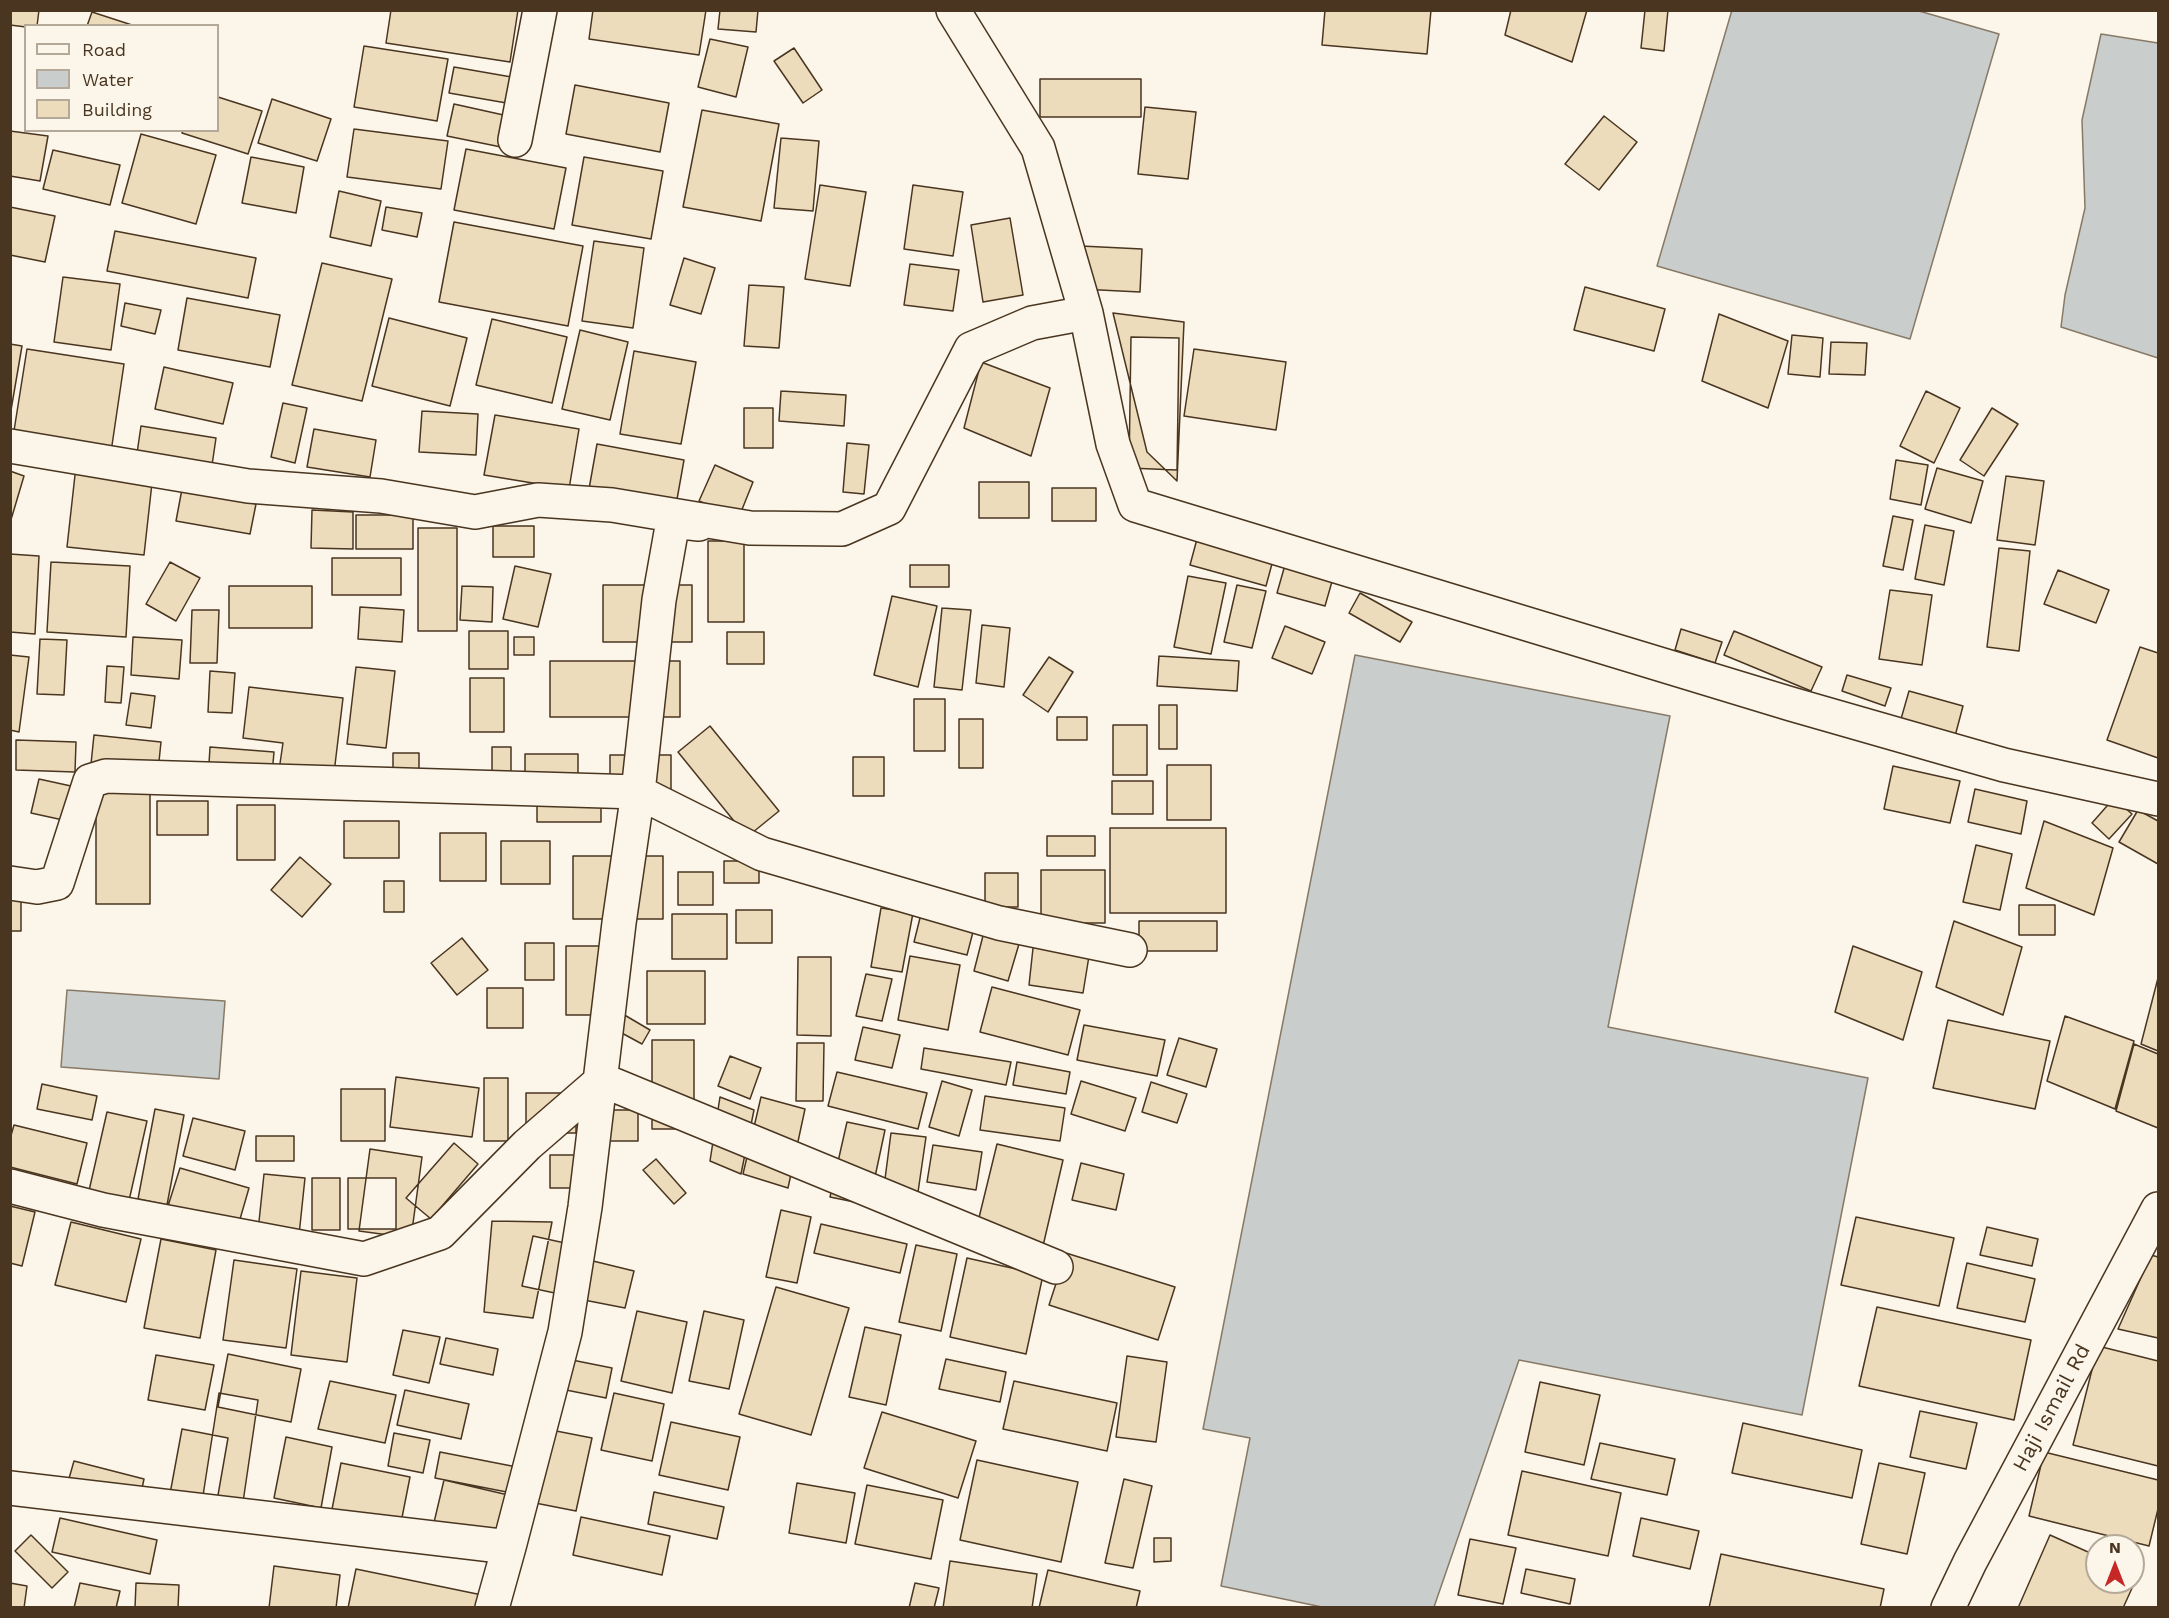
<!DOCTYPE html>
<html>
<head>
<meta charset="utf-8">
<style>
  body { margin:0 }
  #map { position:relative; width:2169px; height:1618px; overflow:hidden; background:#fbf6e9; font-family:"Work Sans",sans-serif }
  canvas { display:block }
  .frame { position:absolute; inset:0; border:12px solid #4a3520; pointer-events:none }
  .legend { position:absolute; left:24px; top:24px; width:195px; height:108px; box-sizing:border-box; background:#fbf6e9; border:2px solid #b4a999; margin:0; padding:8px 10px; list-style:none; font-size:18px; color:#4a3520 }
  .legend li { display:flex; align-items:center; gap:12px; height:30px }
  .legend b { width:30px; border:2px solid #b4a999 }
  .north { position:absolute; left:2085px; top:1534px; width:60px; height:60px; box-sizing:border-box; background:#fbf6e9; border:2px solid #b4a999; border-radius:50%; rotate:0deg; font-size:16px; font-weight:700; line-height:24px; text-align:center; color:#4a3520 }
  .north::after { content:''; display:block; margin:auto; width:21px; height:27px; background:#c62828; clip-path:polygon(50% 0,100% 100%,50% 72%,0 100%) }
</style>
</head>
<body>
<div id="map">
<canvas width="2169" height="1618"></canvas>
<div class="frame"></div>
<ul class="legend">
<li><b style="height:8px;background:#fbf6e9"></b>Road</li>
<li><b style="height:16px;background:#c9cecd"></b>Water</li>
<li><b style="height:16px;background:#ecdcbc"></b>Building</li>
</ul>
<div class="north">N</div>
</div>
<script>
const ctx = document.querySelector('canvas').getContext('2d');
ctx.lineJoin = 'round';
function fill(path, color) { ctx.fillStyle = color; ctx.fill(path, 'evenodd'); }
const toPath = rows => new Path2D(rows.map(r => 'M' + r).join(''));
function trace(path, color, width, dash) { ctx.strokeStyle = color; ctx.lineWidth = width; ctx.lineCap = dash ? 'butt' : 'round'; ctx.setLineDash(dash || []); ctx.stroke(path); }
function write(font, color, halo, rows, align = 'center') {
  ctx.font = font + ' "Work Sans",sans-serif'; ctx.lineWidth = 4.5; ctx.setLineDash([]); ctx.textBaseline = 'middle'; ctx.strokeStyle = halo; ctx.fillStyle = color; for (const [text, x, y, turn = 0] of rows) {
    ctx.save(); ctx.translate(x, y); ctx.rotate((+turn || 0) * Math.PI / 180); ctx.textAlign = isNaN(turn) ? turn : align; if (halo) ctx.strokeText(text, 0, 0); ctx.fillText(text, 0, 0); ctx.restore();
  }
}
const water = toPath([
  [1732,10,1919,11,1999,34,1910,339,1657,266,1732,10],
  [2101,34,2158,43,2158,358,2061,327,2065,295,2085,208,2082,120,2101,34],
  [1355,655,1670,716,1608,1027,1868,1078,1802,1415,1519,1360,1434,1607,1322,1607,1221,1586,1250,1438,1203,1429,1355,655],
  [67,990,225,1001,219,1079,61,1067,67,990]
]);
fill(water, '#c9cecd');
trace(water, '#887966', 1.5);
const building = toPath([
  [10,10,39,10,37,26,26,26,26,27,10,25,10,10],
  [391,10,518,10,510,62,386,43,391,10],
  [593,10,706,10,699,55,589,39,593,10],
  [720,10,758,10,756,32,718,29,720,10],
  [1325,10,1431,10,1427,54,1322,45,1325,10],
  [1511,10,1587,10,1572,62,1505,35,1511,10],
  [1645,10,1668,10,1664,51,1641,48,1645,10],
  [92,12,135,26,87,26,92,12],
  [710,39,748,47,736,97,698,87,710,39],
  [364,46,448,59,437,121,354,107,364,46],
  [794,48,822,90,803,103,774,61,794,48],
  [454,67,523,79,518,105,449,93,454,67],
  [1040,79,1141,79,1141,117,1040,117,1040,79],
  [575,85,669,103,660,152,566,134,575,85],
  [218,97,262,111,248,154,182,133,183,130,218,130,218,97],
  [272,99,331,119,317,161,258,143,272,99],
  [454,104,508,116,501,147,447,136,454,104],
  [1145,107,1196,112,1188,179,1138,174,1145,107],
  [702,110,779,124,761,221,683,207,702,110],
  [1604,116,1637,142,1599,190,1565,164,1604,116],
  [354,129,448,141,441,189,347,177,354,129],
  [10,131,48,136,40,181,10,176,10,131],
  [141,134,216,155,196,224,122,203,141,134],
  [781,138,819,141,813,211,774,208,781,138],
  [466,149,566,168,554,229,454,210,466,149],
  [53,150,120,165,110,205,43,189,53,150],
  [251,157,304,167,296,213,242,203,251,157],
  [584,157,663,171,651,239,572,225,584,157],
  [820,185,866,192,850,286,805,279,820,185],
  [913,185,963,192,953,256,904,249,913,185],
  [339,191,381,201,371,246,330,237,339,191],
  [10,207,55,216,45,262,10,255,10,207],
  [386,207,422,213,417,237,382,230,386,207],
  [1010,218,1023,295,983,302,971,225,1010,218],
  [454,222,583,246,568,326,439,302,454,222],
  [115,231,256,258,248,298,107,271,115,231],
  [594,241,644,248,633,328,582,321,594,241],
  [1081,246,1142,249,1140,292,1080,289,1081,246],
  [684,258,715,268,701,314,670,305,684,258],
  [322,263,392,279,362,401,292,385,322,263],
  [910,264,959,270,953,311,904,305,910,264],
  [63,277,120,284,111,350,54,342,63,277],
  [749,285,784,287,779,348,744,346,749,285],
  [1585,287,1665,309,1654,351,1574,330,1585,287],
  [187,298,280,315,270,367,178,350,187,298],
  [125,303,161,310,155,334,121,326,125,303],
  [1113,313,1184,322,1177,481,1147,452,1113,313],
  [1719,314,1788,341,1768,408,1702,381,1719,314],
  [389,318,467,338,450,406,372,386,389,318],
  [492,319,567,337,552,403,476,385,492,319],
  [580,330,628,342,610,420,562,409,580,330],
  [1792,335,1823,338,1820,377,1788,374,1792,335],
  [1131,337,1179,338,1177,470,1129,468,1131,337],
  [1831,342,1867,343,1865,375,1829,374,1831,342],
  [10,344,22,346,10,416,10,344],
  [27,349,124,364,111,452,13,437,27,349],
  [1194,349,1286,362,1276,430,1184,416,1194,349],
  [634,351,696,362,681,444,620,434,634,351],
  [981,362,1050,388,1031,456,964,428,981,362],
  [164,367,233,383,223,424,155,409,164,367],
  [781,391,846,395,844,426,779,421,781,391],
  [1926,391,1960,408,1934,463,1900,446,1926,391],
  [283,403,307,408,295,463,271,457,283,403],
  [744,408,773,408,773,448,744,448,744,408],
  [1992,408,2018,424,1984,476,1960,460,1992,408],
  [422,411,478,414,476,455,419,452,422,411],
  [495,415,579,429,569,489,484,475,495,415],
  [141,426,216,438,211,472,136,460,141,426],
  [314,429,376,440,370,477,307,467,314,429],
  [847,443,869,445,864,494,843,492,847,443],
  [597,444,684,460,676,505,589,489,597,444],
  [1896,460,1928,465,1921,505,1890,499,1896,460],
  [715,465,753,482,739,517,699,501,715,465],
  [76,466,153,474,144,555,67,547,76,466],
  [1937,468,1983,481,1971,523,1925,509,1937,468],
  [10,471,24,476,10,523,10,471],
  [2006,476,2044,481,2035,545,1997,540,2006,476],
  [979,482,1029,482,1029,518,979,518,979,482],
  [1052,488,1096,488,1096,521,1052,521,1052,488],
  [182,489,256,504,250,534,176,521,182,489],
  [312,510,353,512,353,549,311,548,312,510],
  [356,515,413,515,413,549,356,549,356,515],
  [1893,516,1913,520,1903,570,1883,566,1893,516],
  [1925,525,1954,531,1944,585,1915,579,1925,525],
  [493,526,534,526,534,557,493,557,493,526],
  [418,528,457,528,457,631,418,631,418,528],
  [1197,539,1273,560,1266,586,1190,565,1197,539],
  [708,541,744,541,744,622,708,622,708,541],
  [1999,548,2030,551,2019,651,1987,647,1999,548],
  [10,554,39,556,35,634,10,632,10,554],
  [332,558,401,558,401,595,332,595,332,558],
  [51,562,130,566,126,637,47,632,51,562],
  [170,562,200,578,176,621,146,604,170,562],
  [910,565,949,565,949,587,910,587,910,565],
  [1285,565,1333,578,1325,606,1277,593,1285,565],
  [515,566,551,574,538,627,503,619,515,566],
  [2058,570,2109,590,2096,623,2044,604,2058,570],
  [1188,576,1226,583,1211,654,1174,647,1188,576],
  [603,585,692,585,692,642,603,642,603,585],
  [1237,585,1266,591,1252,648,1224,642,1237,585],
  [229,586,312,586,312,628,229,628,229,586],
  [462,586,493,587,492,622,460,620,462,586],
  [1890,590,1932,595,1922,665,1879,659,1890,590],
  [1360,593,1412,622,1400,642,1349,613,1360,593],
  [892,596,937,606,918,687,874,675,892,596],
  [360,607,404,610,402,642,358,639,360,607],
  [942,608,971,610,962,690,934,687,942,608],
  [192,610,219,610,217,663,190,663,192,610],
  [982,625,1010,628,1004,687,976,683,982,625],
  [1285,626,1325,642,1312,674,1272,658,1285,626],
  [1681,629,1722,642,1715,663,1675,650,1681,629],
  [469,631,508,631,508,669,469,669,469,631],
  [1734,631,1822,667,1811,691,1724,655,1734,631],
  [727,632,764,632,764,664,727,664,727,632],
  [133,637,182,640,179,679,131,675,133,637],
  [514,637,534,637,534,655,514,655,514,637],
  [40,639,67,640,64,695,37,694,40,639],
  [2140,647,2158,653,2158,758,2107,740,2140,647],
  [10,655,29,657,19,732,10,730,10,655],
  [1159,656,1239,661,1237,691,1157,686,1159,656],
  [1049,657,1073,672,1048,712,1023,695,1049,657],
  [550,661,680,661,680,717,550,717,550,661],
  [107,666,124,667,121,703,105,702,107,666],
  [356,667,395,671,386,748,347,744,356,667],
  [210,671,235,673,232,713,208,712,210,671],
  [1847,675,1891,688,1885,706,1842,691,1847,675],
  [470,678,504,678,504,732,470,732,470,678],
  [249,687,343,698,332,790,277,784,283,743,243,738,249,687],
  [1909,691,1963,706,1954,740,1899,726,1909,691],
  [131,693,155,696,151,728,126,725,131,693],
  [914,699,945,699,945,751,914,751,914,699],
  [1159,705,1177,705,1177,749,1159,749,1159,705],
  [1057,717,1087,717,1087,740,1057,740,1057,717],
  [959,719,983,719,983,768,959,768,959,719],
  [1113,725,1147,725,1147,775,1113,775,1113,725],
  [710,726,779,811,747,837,678,752,710,726],
  [94,735,161,742,158,771,91,764,94,735],
  [16,740,76,742,75,772,16,770,16,740],
  [210,747,274,752,271,786,208,781,210,747],
  [492,747,511,747,511,779,492,779,492,747],
  [393,753,419,753,419,781,393,781,393,753],
  [525,754,578,754,578,795,525,795,525,754],
  [610,755,671,755,671,796,610,796,610,755],
  [853,757,884,757,884,796,853,796,853,757],
  [1167,765,1211,765,1211,820,1167,820,1167,765],
  [1893,766,1960,781,1950,823,1884,809,1893,766],
  [39,779,71,786,63,820,31,813,39,779],
  [1112,781,1153,781,1153,814,1112,814,1112,781],
  [1975,789,2027,801,2021,834,1968,822,1975,789],
  [96,791,150,791,150,904,96,904,96,791],
  [2114,798,2132,814,2109,839,2092,823,2114,798],
  [157,801,208,801,208,835,157,835,157,801],
  [537,803,601,803,601,822,537,822,537,803],
  [237,805,275,805,275,860,237,860,237,805],
  [2138,810,2158,821,2158,864,2119,842,2138,810],
  [344,821,399,821,399,858,344,858,344,821],
  [2044,821,2113,848,2094,915,2026,888,2044,821],
  [1110,828,1226,828,1226,913,1110,913,1110,828],
  [440,833,486,833,486,881,440,881,440,833],
  [1047,836,1095,836,1095,856,1047,856,1047,836],
  [501,841,550,841,550,884,501,884,501,841],
  [1976,845,2012,854,2000,910,1963,902,1976,845],
  [573,856,663,856,663,919,573,919,573,856],
  [300,857,331,884,302,917,271,890,300,857],
  [724,861,759,861,759,883,724,883,724,861],
  [1041,870,1105,870,1105,923,1041,923,1041,870],
  [678,872,713,872,713,905,678,905,678,872],
  [985,873,1018,873,1018,907,985,907,985,873],
  [384,881,404,881,404,912,384,912,384,881],
  [10,893,21,893,21,931,10,931,10,893],
  [2019,905,2055,905,2055,935,2019,935,2019,905],
  [881,908,913,913,902,972,871,967,881,908],
  [736,910,772,910,772,943,736,943,736,910],
  [672,914,727,914,727,959,672,959,672,914],
  [921,914,974,928,967,955,914,942,921,914],
  [1139,921,1217,921,1217,951,1139,951,1139,921],
  [1954,921,2022,947,2003,1015,1936,987,1954,921],
  [986,924,1022,934,1008,981,974,971,986,924],
  [462,938,488,970,457,995,431,963,462,938],
  [1034,939,1090,950,1083,993,1029,985,1034,939],
  [525,943,554,943,554,980,525,980,525,943],
  [566,946,607,946,607,1015,566,1015,566,946],
  [1853,946,1922,972,1903,1040,1835,1012,1853,946],
  [910,956,960,965,948,1030,898,1020,910,956],
  [798,957,831,957,831,1036,797,1035,798,957],
  [647,971,705,971,705,1024,647,1024,647,971],
  [866,974,892,979,882,1021,856,1016,866,974],
  [2158,978,2158,1051,2141,1044,2158,978],
  [992,987,1080,1010,1068,1055,980,1032,992,987],
  [487,988,523,988,523,1028,487,1028,487,988],
  [616,1010,650,1030,642,1044,607,1025,616,1010],
  [2065,1016,2134,1041,2115,1109,2047,1081,2065,1016],
  [1948,1020,2050,1041,2035,1109,1933,1088,1948,1020],
  [1084,1025,1165,1040,1157,1076,1077,1060,1084,1025],
  [863,1027,900,1035,892,1068,855,1060,863,1027],
  [1179,1038,1217,1049,1206,1087,1167,1075,1179,1038],
  [652,1040,694,1040,694,1129,652,1129,652,1040],
  [797,1043,824,1043,823,1101,796,1101,797,1043],
  [2134,1044,2158,1054,2158,1128,2116,1111,2134,1044],
  [924,1048,1011,1062,1006,1085,921,1069,924,1048],
  [730,1056,761,1068,750,1099,718,1086,730,1056],
  [1017,1062,1070,1072,1066,1094,1013,1085,1017,1062],
  [837,1072,927,1093,918,1129,828,1106,837,1072],
  [396,1077,479,1088,472,1137,390,1127,396,1077],
  [484,1078,508,1078,508,1141,484,1141,484,1078],
  [942,1081,972,1090,959,1136,929,1127,942,1081],
  [1081,1081,1136,1098,1125,1131,1071,1114,1081,1081],
  [1151,1082,1187,1094,1177,1123,1142,1112,1151,1082],
  [42,1084,97,1096,92,1120,37,1109,42,1084],
  [341,1089,385,1089,385,1141,341,1141,341,1089],
  [526,1093,576,1093,576,1133,526,1133,526,1093],
  [985,1096,1065,1108,1060,1141,980,1130,985,1096],
  [720,1097,754,1110,741,1174,710,1161,720,1097],
  [761,1097,805,1109,788,1188,743,1174,761,1097],
  [155,1109,184,1115,167,1205,138,1199,155,1109],
  [594,1110,638,1110,638,1141,594,1141,594,1110],
  [107,1112,147,1121,128,1205,88,1195,107,1112],
  [193,1118,245,1131,235,1170,183,1156,193,1118],
  [847,1122,885,1130,869,1205,830,1197,847,1122],
  [14,1125,87,1143,77,1184,10,1167,10,1139,14,1125],
  [891,1133,926,1137,916,1206,882,1202,891,1133],
  [256,1136,294,1136,294,1161,256,1161,256,1136],
  [454,1143,478,1164,431,1219,406,1198,454,1143],
  [997,1144,1063,1160,1043,1246,976,1230,997,1144],
  [933,1145,982,1152,976,1190,927,1182,933,1145],
  [370,1149,422,1157,411,1238,359,1231,370,1149],
  [550,1155,596,1155,596,1188,550,1188,550,1155],
  [656,1159,686,1193,674,1204,643,1170,656,1159],
  [1081,1163,1124,1174,1116,1210,1072,1200,1081,1163],
  [180,1168,249,1188,238,1226,168,1206,180,1168],
  [264,1174,305,1178,299,1235,258,1231,264,1174],
  [312,1178,340,1178,340,1230,312,1230,312,1178],
  [348,1178,396,1178,396,1229,348,1229,348,1178],
  [10,1206,35,1212,22,1266,10,1263,10,1206],
  [781,1210,811,1217,797,1283,766,1277,781,1210],
  [1856,1217,1954,1238,1939,1306,1841,1285,1856,1217],
  [492,1221,552,1222,533,1318,484,1312,492,1221],
  [71,1222,141,1239,126,1302,55,1285,71,1222],
  [821,1224,907,1244,900,1273,814,1253,821,1224],
  [1987,1227,2038,1239,2032,1266,1980,1255,1987,1227],
  [533,1236,574,1245,564,1295,522,1286,533,1236],
  [161,1239,216,1250,200,1338,144,1328,161,1239],
  [916,1245,957,1254,941,1331,899,1322,916,1245],
  [1066,1253,1175,1287,1158,1340,1049,1305,1066,1253],
  [2151,1255,2158,1257,2158,1338,2118,1329,2151,1255],
  [967,1258,1043,1275,1026,1354,950,1337,967,1258],
  [234,1260,297,1269,286,1348,223,1340,234,1260],
  [593,1261,634,1271,625,1308,584,1300,593,1261],
  [1967,1263,2035,1279,2025,1322,1957,1308,1967,1263],
  [301,1271,357,1278,347,1362,291,1355,301,1271],
  [776,1287,849,1308,811,1435,739,1414,776,1287],
  [1877,1307,2031,1340,2014,1420,1859,1386,1877,1307],
  [637,1311,687,1322,672,1393,621,1381,637,1311],
  [704,1311,744,1320,729,1389,689,1381,704,1311],
  [865,1327,901,1335,886,1405,849,1397,865,1327],
  [403,1330,440,1337,429,1383,393,1375,403,1330],
  [446,1338,498,1349,493,1375,440,1364,446,1338],
  [2098,1346,2158,1361,2158,1466,2073,1445,2098,1346],
  [228,1354,301,1369,291,1422,218,1407,228,1354],
  [156,1355,214,1365,205,1410,148,1400,156,1355],
  [1127,1356,1167,1362,1156,1442,1116,1437,1127,1356],
  [562,1358,612,1368,606,1398,556,1388,562,1358],
  [946,1359,1006,1372,1000,1402,939,1389,946,1359],
  [330,1381,396,1395,385,1443,318,1429,330,1381],
  [1014,1381,1117,1403,1107,1451,1003,1429,1014,1381],
  [1540,1382,1600,1395,1584,1465,1525,1452,1540,1382],
  [405,1390,469,1404,461,1439,397,1425,405,1390],
  [219,1393,258,1400,242,1509,202,1502,219,1393],
  [614,1393,664,1404,652,1461,601,1450,614,1393],
  [1920,1411,1977,1423,1966,1469,1910,1457,1920,1411],
  [882,1412,976,1441,958,1498,864,1468,882,1412],
  [671,1422,740,1437,728,1490,659,1475,671,1422],
  [1743,1423,1862,1450,1852,1498,1732,1473,1743,1423],
  [182,1429,228,1438,214,1518,167,1510,182,1429],
  [546,1429,592,1438,576,1511,530,1502,546,1429],
  [394,1433,430,1440,423,1473,388,1466,394,1433],
  [286,1437,332,1447,321,1508,274,1498,286,1437],
  [1600,1443,1675,1459,1667,1495,1591,1479,1600,1443],
  [440,1452,527,1469,522,1495,435,1478,440,1452],
  [2044,1452,2158,1480,2158,1509,2149,1546,2029,1516,2044,1452],
  [977,1460,1078,1482,1061,1562,960,1540,977,1460],
  [74,1461,144,1479,138,1507,66,1489,74,1461],
  [341,1463,410,1477,396,1548,327,1535,341,1463],
  [1879,1463,1925,1473,1907,1554,1861,1544,1879,1463],
  [1522,1471,1621,1493,1608,1556,1508,1535,1522,1471],
  [1124,1479,1152,1486,1133,1568,1105,1563,1124,1479],
  [444,1480,521,1498,505,1566,428,1548,444,1480],
  [797,1483,855,1493,846,1543,789,1533,797,1483],
  [867,1485,943,1500,931,1559,855,1544,867,1485],
  [654,1492,724,1507,717,1539,648,1524,654,1492],
  [581,1517,670,1536,662,1575,573,1555,581,1517],
  [60,1518,157,1540,150,1574,52,1552,60,1518],
  [1641,1518,1699,1531,1690,1569,1633,1556,1641,1518],
  [31,1535,68,1572,52,1588,15,1551,31,1535],
  [2050,1535,2097,1556,2097,1582,2133,1582,2133,1572,2138,1575,2123,1608,2018,1608,2050,1535],
  [1154,1538,1171,1538,1171,1561,1154,1562,1154,1538],
  [1470,1539,1516,1548,1503,1604,1458,1595,1470,1539],
  [1721,1554,1884,1589,1880,1608,1709,1608,1721,1554],
  [950,1561,1037,1574,1032,1608,943,1608,950,1561],
  [274,1566,340,1575,336,1608,269,1608,274,1566],
  [356,1569,482,1595,479,1608,348,1608,356,1569],
  [1526,1569,1575,1579,1570,1604,1521,1593,1526,1569],
  [1048,1570,1140,1591,1136,1608,1039,1608,1048,1570],
  [10,1583,27,1586,24,1608,10,1608,10,1583],
  [80,1583,120,1591,116,1608,74,1608,80,1583],
  [136,1583,179,1585,178,1608,135,1608,136,1583],
  [915,1583,939,1588,934,1608,909,1608,915,1583]
]);
fill(building, '#ecdcbc');
trace(building, '#4a3520', 1.5);
const street = toPath([
  [953,10,1038,148,1086,313,1113,444,1135,505,1791,704,2004,765,2158,799],
  [515,140,540,10],
  [10,446,248,486,381,496,475,512,538,500,612,505,750,528,842,529,889,508,971,349,1032,323,1086,313],
  [10,883,37,887,57,883,90,781,106,776,638,792,762,854,999,923,1130,950],
  [10,1186,103,1210,364,1259,440,1233,527,1145,602,1080,1056,1267],
  [10,1488,509,1547,492,1608],
  [509,1547,565,1332,585,1207,619,923,638,792,659,600,673,521,699,524],
  [1948,1608,1970,1562,2158,1209]
]);
trace(street, '#4a3520', 36);
trace(street, '#fbf6e9', 33);
write('21px', '#4a3520', '#fbf6e9', [
  ["Haji Ismail Rd",2052,1408,-62]
]);
</script>
</body>
</html>
